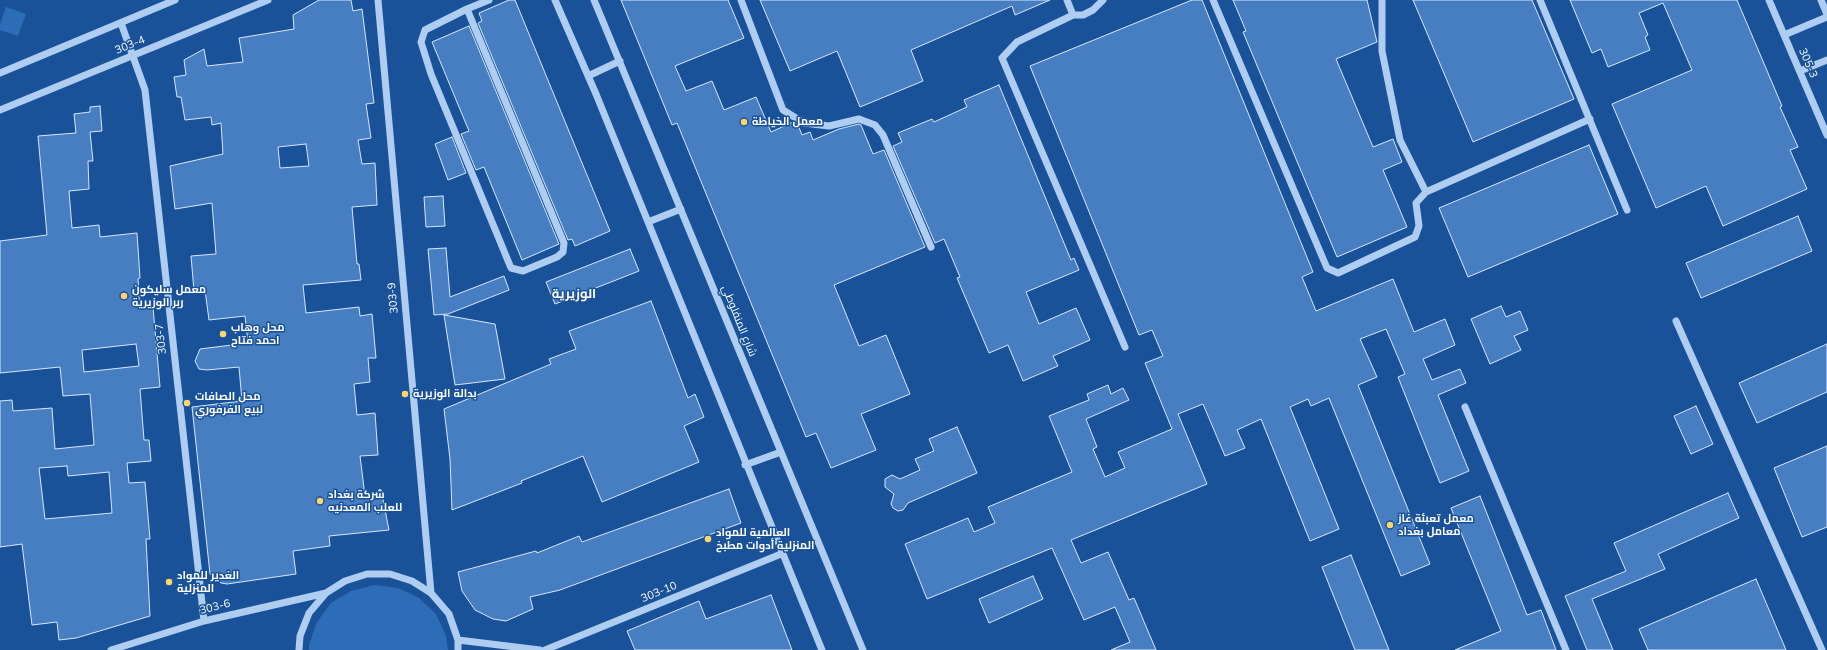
<!DOCTYPE html>
<html>
<head>
<meta charset="utf-8">
<style>
  body { margin:0 }
  canvas { display:block; background:#195299 }
</style>
</head>
<body>
<canvas width="1827" height="650"></canvas>
<script>
const ctx = document.querySelector('canvas').getContext('2d');
ctx.lineJoin = 'round';
function fill(path, color) { ctx.fillStyle = color; ctx.fill(path, 'evenodd'); }
const toPath = rows => new Path2D(rows.map(r => 'M' + r).join(''));
function trace(path, color, width, dash) { ctx.strokeStyle = color; ctx.lineWidth = width; ctx.lineCap = dash ? 'butt' : 'round'; ctx.setLineDash(dash || []); ctx.stroke(path); }
function write(font, color, halo, rows, align = 'center') {
  ctx.font = font + ' Mulish,Cairo,sans-serif'; ctx.lineWidth = 3; ctx.setLineDash([]); ctx.textBaseline = 'middle'; ctx.strokeStyle = halo; ctx.fillStyle = color; for (const [text, x, y, turn = 0] of rows) {
    ctx.save(); ctx.translate(x, y); ctx.rotate((+turn || 0) * Math.PI / 180); ctx.textAlign = isNaN(turn) ? turn : align; if (halo) ctx.strokeText(text, 0, 0); ctx.fillText(text, 0, 0); ctx.restore();
  }
}
fill(toPath([
  [6,7,26,14,18,36,0,30,0,24],
  [374,585,398,588,419,598,436,614,446,636,448,650,309,650,309,645,317,622,331,603,351,591]
]), '#2d6cb6');
const building = toPath([
  [319,0,351,0,353,11,362,9,374,103,366,104,371,138,358,140,362,164,375,163,377,205,352,207,357,264,359,264,361,280,303,285,306,313,359,307,360,316,372,314,376,358,368,358,370,382,354,384,357,415,375,413,378,455,360,456,365,496,382,494,389,530,329,536,330,546,293,551,296,574,227,584,221,583,210,574,192,407,242,401,239,367,207,370,199,369,195,361,200,349,248,343,245,316,209,320,205,290,194,291,191,256,216,254,212,203,175,209,170,166,223,154,221,123,212,125,211,117,185,120,181,97,177,97,174,77,186,75,184,60,204,49,207,66,243,62,239,38,294,29,293,15,319,0],
  [306,144,309,166,280,168,278,147,306,144],
  [509,0,515,0,610,231,575,246,572,239,568,240,478,23,482,21,479,13,509,0],
  [621,0,728,0,744,38,675,66,686,91,712,81,724,110,756,97,771,132,793,122,798,125,802,135,810,132,813,140,839,129,859,124,861,125,873,154,884,150,925,247,834,285,859,346,886,335,910,394,861,414,876,450,831,468,816,433,806,437,677,123,672,125,621,0],
  [760,0,1050,0,1015,15,1012,6,911,50,923,81,860,107,837,51,790,71,760,0],
  [1192,0,1202,0,1313,272,1302,277,1316,311,1393,279,1414,332,1445,319,1455,345,1423,359,1432,380,1460,369,1466,383,1438,395,1469,471,1440,483,1398,377,1405,374,1386,329,1360,339,1377,377,1358,385,1430,564,1401,576,1329,398,1311,406,1308,399,1290,407,1339,529,1310,541,1261,419,1237,430,1245,448,1225,456,1203,404,1178,414,1207,484,1071,540,1081,563,1108,552,1129,600,1134,598,1156,650,1111,650,1130,642,1115,607,1084,620,1052,548,927,599,905,544,968,518,974,532,995,523,988,507,1072,472,1049,416,1089,400,1087,394,1108,385,1111,394,1123,388,1129,400,1086,419,1097,447,1093,449,1105,477,1125,468,1118,452,1172,429,1145,363,1163,356,1152,330,1139,335,1030,66,1192,0],
  [1233,0,1367,0,1377,42,1336,59,1373,147,1393,139,1402,162,1383,170,1407,227,1337,257,1243,32,1246,31,1233,0],
  [1413,0,1532,0,1574,99,1473,142,1413,0],
  [1570,0,1737,0,1782,106,1780,107,1798,147,1790,150,1807,189,1723,226,1706,186,1656,208,1612,104,1692,70,1663,3,1639,13,1648,35,1645,37,1650,50,1608,67,1601,49,1592,53,1570,0],
  [469,26,559,244,522,260,484,167,476,170,461,134,469,131,432,42,469,26],
  [999,85,1071,260,1074,258,1079,270,1026,292,1039,324,1076,308,1090,340,1053,356,1058,366,1023,381,1008,345,989,353,957,278,960,277,944,239,935,243,893,146,902,142,898,133,932,119,934,122,967,107,964,100,999,85],
  [100,106,102,131,90,132,93,161,88,161,89,189,69,191,72,228,99,225,100,237,137,233,140,278,138,279,140,308,153,307,160,387,140,389,144,440,149,440,151,461,127,463,129,483,145,482,150,539,146,539,150,616,76,638,59,640,57,622,32,625,22,544,0,547,0,401,12,400,13,411,52,408,55,449,94,445,90,394,63,396,60,367,0,373,0,241,47,235,38,136,76,133,74,114,90,112,90,107,100,106],
  [136,344,139,366,84,372,82,350,136,344],
  [67,466,68,476,109,472,112,513,45,519,39,468,67,466],
  [452,137,466,173,448,180,435,144,452,137],
  [1589,145,1618,214,1468,277,1439,208,1589,145],
  [443,196,445,226,426,227,424,197,443,196],
  [1798,216,1812,251,1701,298,1686,263,1798,216],
  [446,248,450,297,504,276,509,290,448,314,434,315,428,249,446,248],
  [630,249,639,271,555,304,546,282,630,249],
  [651,301,688,398,695,394,704,417,684,426,699,462,602,502,583,456,521,481,522,483,452,510,450,459,444,409,551,364,549,359,576,349,569,331,651,301],
  [1501,306,1506,317,1520,311,1528,330,1514,336,1521,350,1490,364,1471,319,1501,306],
  [444,315,495,324,505,379,455,385,444,315],
  [1827,344,1827,392,1757,423,1739,383,1827,344],
  [1696,406,1713,444,1691,454,1674,416,1696,406],
  [957,427,977,473,908,503,903,510,898,511,893,508,891,504,894,494,885,487,885,479,892,475,900,479,920,470,915,459,934,451,929,439,957,427],
  [1827,446,1827,527,1802,537,1774,468,1827,446],
  [729,489,741,523,560,590,530,597,533,609,506,621,493,619,475,610,462,591,458,572,536,551,537,553,579,536,582,542,729,489],
  [1728,493,1739,518,1658,554,1665,569,1592,599,1613,650,1587,650,1565,596,1626,571,1614,543,1728,493],
  [1480,496,1527,615,1541,610,1556,650,1455,650,1501,631,1451,508,1480,496],
  [1351,555,1389,650,1355,650,1322,567,1351,555],
  [1033,576,1043,599,989,623,979,599,1033,576],
  [1756,579,1786,650,1648,650,1639,629,1756,579],
  [771,595,792,650,635,650,627,631,699,601,706,619,771,595]
]);
fill(building, '#467ec1');
trace(building, '#d5e7fc', 1);
trace(toPath([
  [378,0,431,593],
  [555,0,596,94,822,650],
  [594,0,863,650],
  [741,0,783,110,804,123,829,126,859,119,875,125,883,135,931,247],
  [1067,0,1073,15,1083,15,1093,10,1103,0],
  [1213,0,1327,268,1338,273,1415,237,1419,226,1416,203,1426,192,1590,119],
  [1382,0,1382,51,1400,140,1426,192],
  [1540,0,1627,210],
  [1769,0,1827,135],
  [1821,0,1827,14],
  [467,9,564,243,563,252,557,257,523,271,511,268,431,74,421,42,425,30,467,9,489,0],
  [1073,15,1017,42,1002,58,1125,347],
  [121,23,145,90,204,621],
  [1784,35,1827,17],
  [1800,71,1827,60],
  [0,73,175,0],
  [588,76,620,61],
  [0,110,268,0],
  [648,222,681,209],
  [1676,321,1822,650],
  [1465,407,1566,650],
  [745,465,781,452],
  [458,640,540,650],
  [111,650,204,621,326,593],
  [299,650,300,636,309,613,326,593,345,581,367,574,390,574,412,581,431,593,449,614,458,640,458,650],
  [545,650,781,554]
]), '#aecdf1', 7);
for (const [x, y, r, color] of [
  [744,122,4,"#ffd46e"],
  [124,296,4,"#ffd46e"],
  [223,334,4,"#ffd46e"],
  [405,394,4,"#ffd46e"],
  [187,403,4,"#ffd46e"],
  [320,501,4,"#ffd46e"],
  [1390,525,4,"#ffd46e"],
  [708,539,4,"#ffd46e"],
  [169,582,4,"#ffd46e"]
]) { const dot = new Path2D(); dot.arc(x, y, r, 0, 2 * Math.PI); ctx.fillStyle = color; ctx.fill(dot); trace(dot, '#195299', 1.5); }
write('11px', '#fff', '#195299', [
  ["303-4",130,45,-22],
  ["305-3",1808,63,67],
  ["303-9",393,298,-95],
  ["شارع المنفلوطي",739,321,68],
  ["303-7",161,339,-96],
  ["303-10",659,592,-22],
  ["303-6",215,607,-14]
]);
write('bold 11px', '#fff', '#195299', [
  ["معمل الخياطة",752,122],
  ["معمل سليكون",132,290],
  ["ربر الوزيرية",132,303],
  ["محل وهاب",231,328],
  ["احمد فتاح",231,341],
  ["بدالة الوزيرية",413,394],
  ["محل الصافات",195,397],
  ["لبيع الفرفوري",195,410],
  ["شركة بغداد",328,495],
  ["للعلب المعدنيه",328,508],
  ["معمل تعبئة غاز",1398,519],
  ["معامل بغداد",1398,532],
  ["العالمية للمواد",716,533],
  ["المنزلية أدوات مطبخ",716,546],
  ["الغدير للمواد",177,576],
  ["المنزلية",177,589]
], 'left');
write('bold 13px', '#fff', '#195299', [
  ["الوزيرية",574,294]
]);
</script>
</body>
</html>
